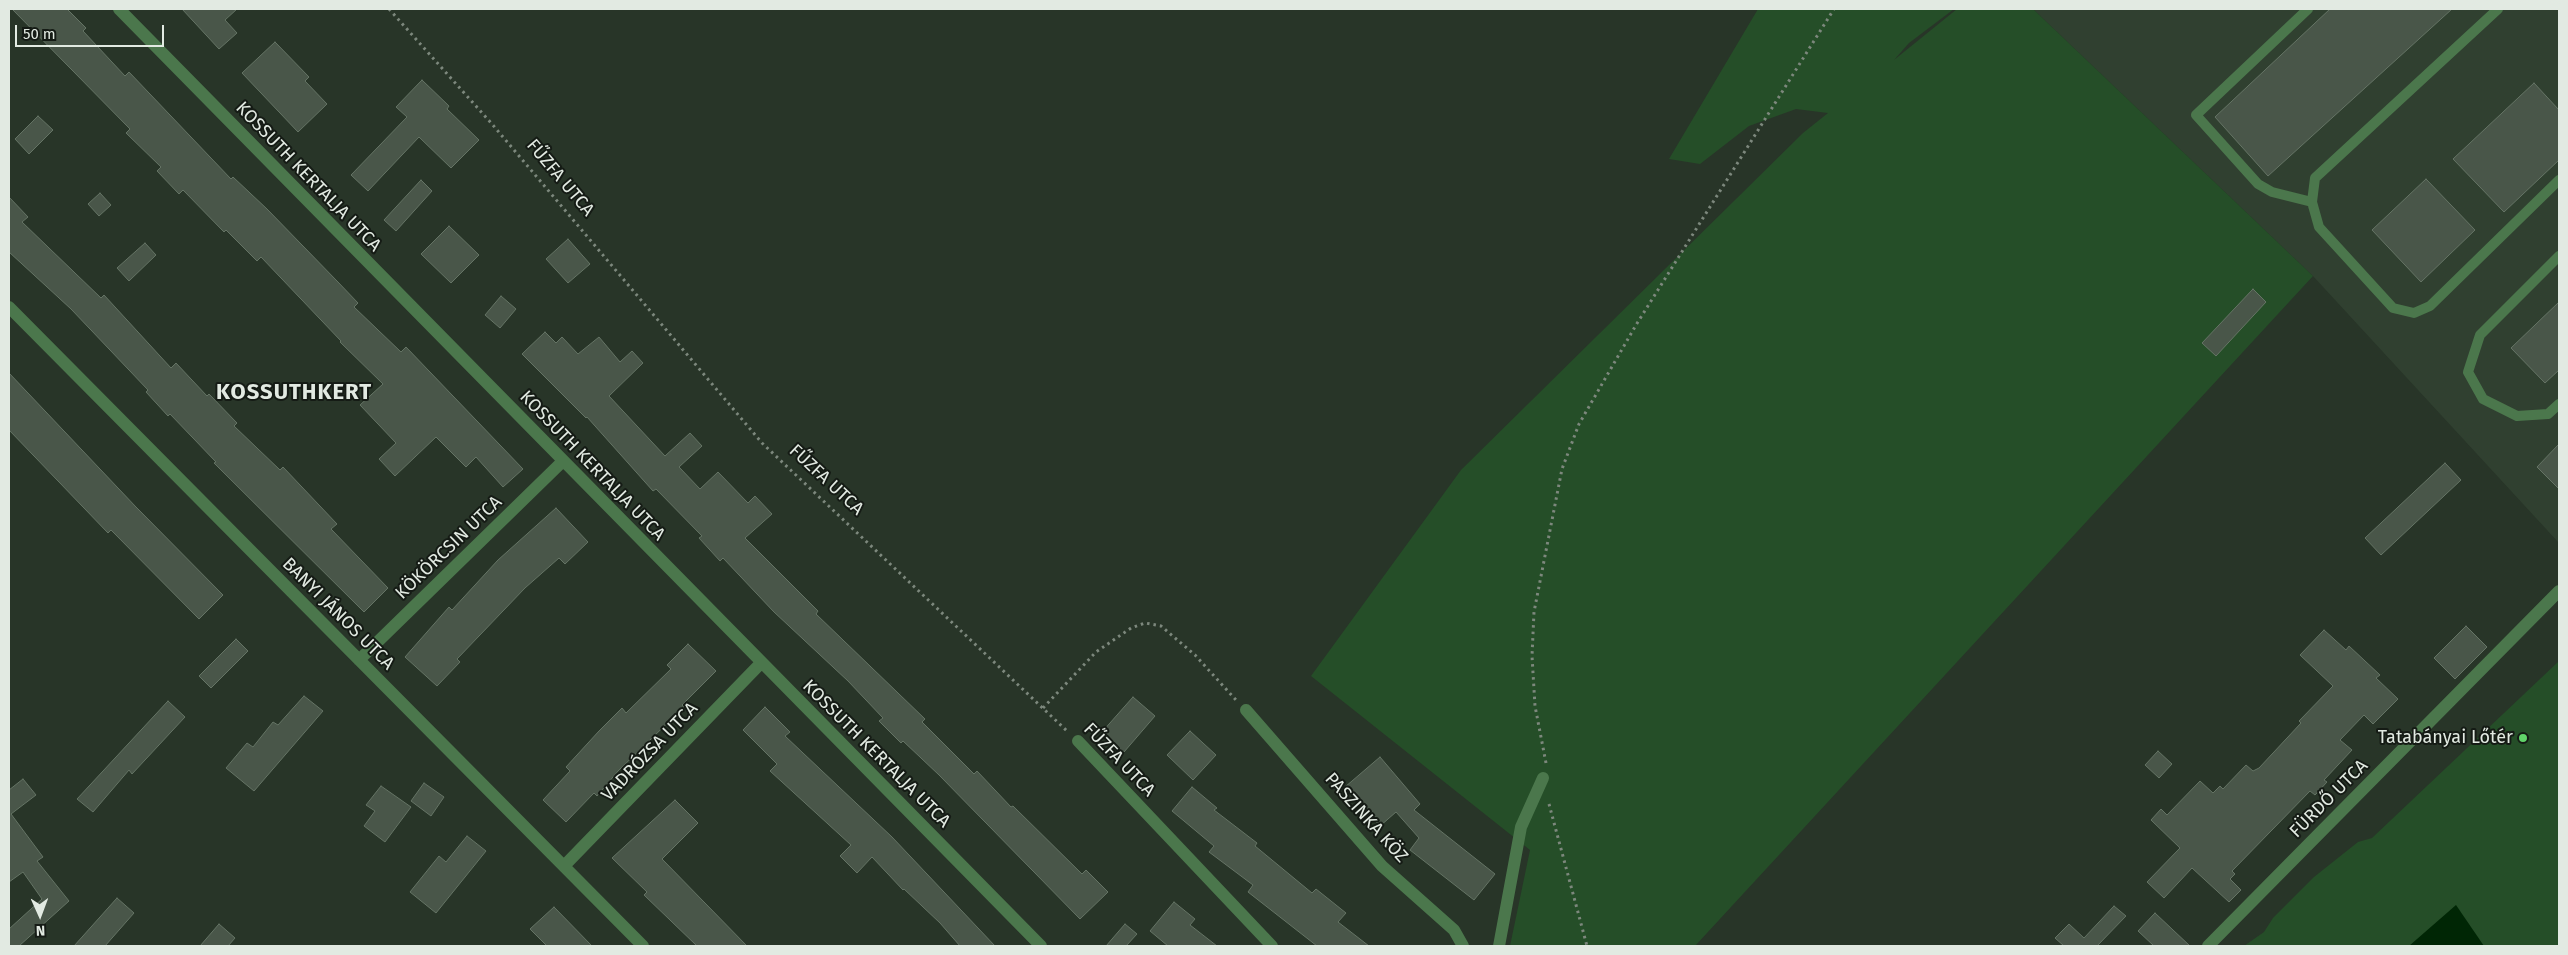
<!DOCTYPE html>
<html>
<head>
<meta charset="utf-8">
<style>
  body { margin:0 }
  #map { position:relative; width:2568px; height:955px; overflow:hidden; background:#283528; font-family:"Fira Sans",sans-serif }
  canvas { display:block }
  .frame { position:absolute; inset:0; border:10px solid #e2eae2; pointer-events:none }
  .north { position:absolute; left:15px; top:890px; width:50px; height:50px; -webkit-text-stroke:4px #151b15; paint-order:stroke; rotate:178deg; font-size:14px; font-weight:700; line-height:20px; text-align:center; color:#e2eae2 }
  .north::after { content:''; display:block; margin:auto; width:18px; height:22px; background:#e2eae2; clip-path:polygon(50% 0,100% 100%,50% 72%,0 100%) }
  .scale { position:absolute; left:15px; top:25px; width:149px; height:22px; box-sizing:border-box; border:2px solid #e2eae2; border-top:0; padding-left:6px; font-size:15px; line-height:18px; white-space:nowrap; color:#e2eae2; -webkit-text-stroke:4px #151b15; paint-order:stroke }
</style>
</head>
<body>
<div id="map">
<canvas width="2568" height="955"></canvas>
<div class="frame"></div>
<div class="north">N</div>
<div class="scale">50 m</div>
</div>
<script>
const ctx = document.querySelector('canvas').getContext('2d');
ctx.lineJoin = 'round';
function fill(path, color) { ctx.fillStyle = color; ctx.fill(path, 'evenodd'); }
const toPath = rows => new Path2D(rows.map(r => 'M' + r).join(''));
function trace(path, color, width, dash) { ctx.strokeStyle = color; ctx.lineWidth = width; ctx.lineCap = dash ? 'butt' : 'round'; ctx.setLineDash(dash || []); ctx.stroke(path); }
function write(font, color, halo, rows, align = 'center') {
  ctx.font = font + ' "Fira Sans",sans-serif'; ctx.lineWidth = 4; ctx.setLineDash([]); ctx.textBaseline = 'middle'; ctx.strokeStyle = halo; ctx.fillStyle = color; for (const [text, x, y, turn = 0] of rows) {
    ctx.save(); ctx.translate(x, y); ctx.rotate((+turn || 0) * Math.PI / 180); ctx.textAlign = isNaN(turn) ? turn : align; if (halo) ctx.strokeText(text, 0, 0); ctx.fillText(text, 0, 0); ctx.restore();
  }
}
fill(toPath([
  [2033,9,2559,9,2559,543,2313,276]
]), '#304030');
fill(toPath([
  [1758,9,1954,9,1909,43,1894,60,1957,9,2033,9,2313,276,1695,946,1510,946,1530,850,1311,676,1461,470,1803,133,1828,113,1796,109,1749,126,1700,164,1669,159],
  [2559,661,2559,946,2244,946,2264,932,2273,918,2314,877,2358,842,2372,838]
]), '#254e28');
fill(toPath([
  [2456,905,2484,946,2409,946]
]), '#002605');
const building = toPath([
  [12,9,67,9,86,28,83,31,125,76,129,72,231,179,233,177,267,209,337,281,358,303,354,307,401,352,406,347,523,469,503,487,476,457,466,467,436,437,395,476,379,459,396,443,360,405,383,384,340,342,341,341,261,257,257,261,226,230,224,232,183,190,179,194,157,171,161,167,126,133,130,129,12,9],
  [182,9,237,9,225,20,237,33,219,49,182,9],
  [2330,9,2452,9,2268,176,2215,117,2330,9],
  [275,42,309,77,305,81,327,104,298,132,242,73,275,42],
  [422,80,449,106,447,109,479,140,451,168,419,137,368,191,351,175,407,117,396,107,422,80],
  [2534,83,2559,110,2559,160,2504,212,2453,159,2534,83],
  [38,116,53,130,29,154,15,139,38,116],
  [2426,179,2475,230,2421,282,2372,230,2426,179],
  [421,180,432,191,396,231,384,220,421,180],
  [100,193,111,205,99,216,88,204,100,193],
  [9,197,28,217,22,222,101,298,104,295,171,368,176,363,207,396,209,394,237,423,234,426,280,470,283,467,337,524,331,529,388,588,364,612,214,463,216,462,170,414,168,416,146,392,148,390,71,309,9,252,9,197],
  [449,226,479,255,451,283,421,254,449,226],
  [568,239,590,264,568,283,546,259,568,239],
  [145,243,156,255,129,281,117,268,145,243],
  [2253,289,2266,302,2216,356,2202,343,2253,289],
  [501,296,516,309,500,328,485,315,501,296],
  [2559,302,2559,370,2545,383,2511,348,2559,302],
  [545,332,556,343,562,337,578,354,599,337,620,362,632,351,643,363,609,396,665,456,690,433,702,446,679,467,700,489,718,472,748,503,755,496,772,514,745,538,818,611,816,614,925,719,922,722,974,774,977,771,1011,807,1013,806,1082,874,1086,870,1108,892,1080,919,939,775,903,741,901,743,879,721,883,718,848,681,774,612,723,558,720,561,699,538,702,536,656,489,653,491,587,417,586,418,522,354,545,332],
  [9,373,136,507,223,595,199,619,111,530,108,533,9,430,9,373],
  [2559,444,2559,489,2537,467,2559,444],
  [2445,463,2461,480,2381,555,2365,538,2445,463],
  [556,508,588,542,565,564,559,558,525,588,457,659,460,662,437,686,405,657,449,607,452,610,498,560,556,508],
  [2466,626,2487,647,2455,679,2434,658,2466,626],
  [2324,630,2346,650,2349,646,2380,675,2376,678,2398,699,2373,724,2364,715,2340,740,2352,750,2324,780,2327,782,2315,795,2310,791,2232,871,2235,874,2230,879,2241,890,2229,902,2192,868,2164,898,2147,882,2180,848,2151,820,2161,809,2167,815,2200,781,2213,793,2220,786,2223,789,2246,765,2253,771,2259,768,2301,723,2299,721,2333,686,2300,655,2324,630],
  [236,639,248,651,211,688,199,676,236,639],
  [688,644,716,671,682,705,684,707,618,771,597,796,594,793,566,822,543,800,570,771,566,767,599,731,622,708,626,713,671,669,667,665,688,644],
  [304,696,323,711,254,791,226,768,247,743,253,747,273,722,278,725,304,696],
  [1133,697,1155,716,1124,752,1102,732,1133,697],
  [168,701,185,717,132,774,129,770,93,812,77,799,168,701],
  [765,707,790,732,785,736,892,837,995,946,960,946,940,923,904,889,903,890,872,857,857,873,840,856,851,845,770,771,777,764,743,730,765,707],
  [1190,731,1216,755,1193,780,1167,755,1190,731],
  [2158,751,2172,764,2159,778,2145,765,2158,751],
  [1380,757,1420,804,1414,810,1495,874,1474,900,1410,850,1419,838,1396,812,1380,826,1345,787,1380,757],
  [23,779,36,795,11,814,43,857,37,861,69,901,19,946,9,946,9,929,42,899,23,872,9,882,9,790,23,779],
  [424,783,444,797,431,816,411,801,424,783],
  [381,786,411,807,385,842,364,826,375,811,366,805,381,786],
  [1192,787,1217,808,1214,810,1257,843,1255,846,1312,893,1316,889,1346,913,1338,922,1369,946,1317,946,1248,892,1253,885,1209,852,1214,846,1172,811,1192,787],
  [675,800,698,823,662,859,747,946,697,946,644,895,647,892,612,858,675,800],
  [467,836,486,851,436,913,410,892,439,856,446,862,467,836],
  [117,898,134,913,105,946,74,946,117,898],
  [1174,902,1195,919,1190,925,1217,946,1168,946,1150,931,1174,902],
  [2114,906,2126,916,2097,946,2064,946,2055,938,2069,924,2084,938,2114,906],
  [554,907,592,946,547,946,530,929,554,907],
  [2155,913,2190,946,2154,946,2138,931,2155,913],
  [219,924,235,938,228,946,200,946,219,924],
  [1125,924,1137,934,1126,946,1106,946,1125,924]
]);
fill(building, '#495649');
trace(building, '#657465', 1);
trace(toPath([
  [389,9,492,124,762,443,1067,731],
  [1043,708,1096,652,1131,628,1145,623,1161,626,1195,655,1236,700],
  [1546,763,1535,706,1532,656,1534,612,1562,469,1579,424,1636,325,1834,9],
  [1549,804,1587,946]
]), '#7d887d', 3, [2.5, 4]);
trace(toPath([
  [2308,9,2196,115,2258,184,2272,192,2312,202],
  [2498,9,2315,178,2312,202,2319,227,2393,308,2414,313,2430,306,2559,180],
  [2559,256,2480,335,2468,372,2483,399,2517,416,2548,414,2559,404]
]), '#4b774c', 10);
trace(toPath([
  [119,9,1041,946],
  [9,307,643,946],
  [359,660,563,461],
  [1246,710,1382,866,1454,930,1463,946],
  [1078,741,1272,946],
  [564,866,761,663],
  [1499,946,1521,827,1543,778],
  [2208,946,2559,591]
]), '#4b774c', 12);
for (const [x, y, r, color] of [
  [2523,738,5,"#61d46a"]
]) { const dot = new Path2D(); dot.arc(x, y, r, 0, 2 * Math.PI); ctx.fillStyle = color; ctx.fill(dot); trace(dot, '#151b15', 2); }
write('18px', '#e2eae2', '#151b15', [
  ["KOSSUTH KERTALJA UTCA",308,177,46],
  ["FŰZFA UTCA",560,178,50],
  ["KOSSUTH KERTALJA UTCA",592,466,46],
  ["FŰZFA UTCA",826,480,43],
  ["KÖKÖRCSIN UTCA",449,548,-44],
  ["BANYI JÁNOS UTCA",338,614,45],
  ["VADRÓZSA UTCA",650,752,-46],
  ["KOSSUTH KERTALJA UTCA",876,754,45],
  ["FŰZFA UTCA",1119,760,46],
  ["FÜRDŐ UTCA",2329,799,-45],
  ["PASZINKA KÖZ",1366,818,48]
]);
write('18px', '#e2eae2', '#151b15', [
  ["Tatabányai Lőtér",2513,738]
], 'right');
ctx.letterSpacing = '1px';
write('bold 22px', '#e2eae2', '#151b15', [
  ["KOSSUTHKERT",294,393]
]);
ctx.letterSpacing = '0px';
</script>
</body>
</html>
